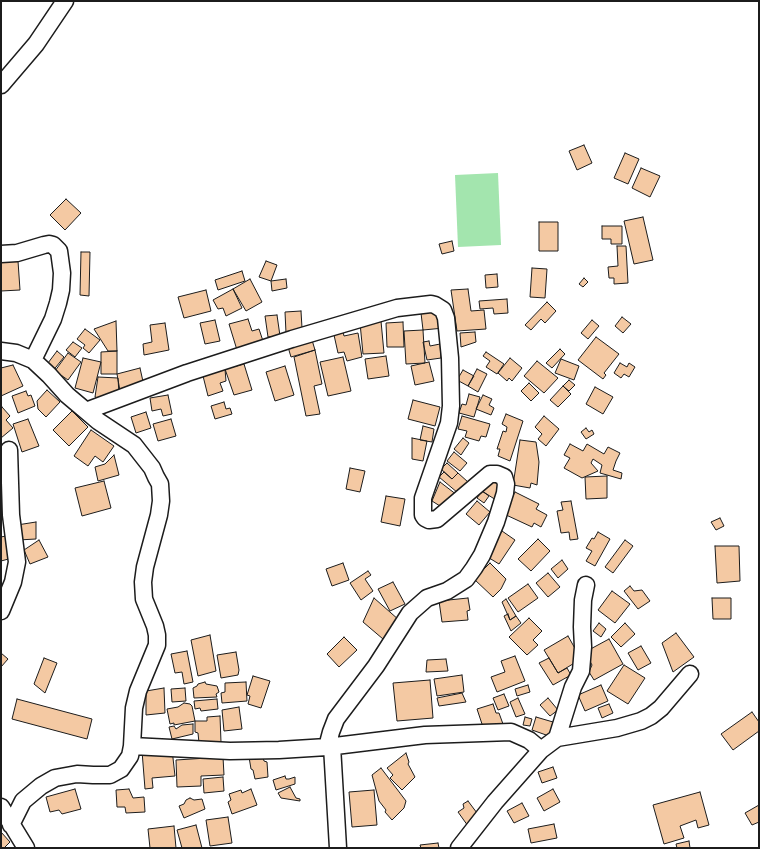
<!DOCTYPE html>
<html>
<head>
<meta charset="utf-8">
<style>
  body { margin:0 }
  #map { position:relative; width:760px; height:849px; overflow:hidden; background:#fff; font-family:Sriracha,sans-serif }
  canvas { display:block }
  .frame { position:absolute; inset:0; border:2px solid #1c1c1c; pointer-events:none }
</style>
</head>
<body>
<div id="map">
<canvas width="760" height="849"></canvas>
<div class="frame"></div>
</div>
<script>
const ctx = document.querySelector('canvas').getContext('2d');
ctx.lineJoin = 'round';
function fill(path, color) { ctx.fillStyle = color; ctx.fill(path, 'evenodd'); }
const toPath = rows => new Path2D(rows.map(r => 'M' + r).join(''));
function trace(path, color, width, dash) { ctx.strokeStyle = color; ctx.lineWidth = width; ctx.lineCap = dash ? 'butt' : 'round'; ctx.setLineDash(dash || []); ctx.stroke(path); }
fill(toPath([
  [498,173,501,245,458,247,455,175]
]), '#a3e5ae');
const building = toPath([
  [584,145,592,163,577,170,569,151,584,145],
  [625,153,639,159,628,184,614,178,625,153],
  [641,168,660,176,650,197,632,188,641,168],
  [66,199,81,213,65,230,50,215,66,199],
  [643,217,653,260,634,264,624,221,643,217],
  [539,222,558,222,558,251,539,251,539,222],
  [602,226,622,226,622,244,611,244,611,239,602,239,602,226],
  [452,241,454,251,442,254,439,244,452,241],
  [617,246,626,246,628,283,614,284,614,278,609,278,608,267,618,266,617,246],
  [81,252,90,252,89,296,80,295,81,252],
  [18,261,20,290,1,291,1,262,18,261],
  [266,261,277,265,271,281,259,277,266,261],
  [532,268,547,269,545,298,530,297,532,268],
  [242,271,245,281,218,290,215,280,242,271],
  [497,274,498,287,486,288,485,275,497,274],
  [584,278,588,282,583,287,579,284,584,278],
  [250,279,262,302,246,311,233,289,250,279],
  [286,279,287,288,272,291,271,281,286,279],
  [233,289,242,308,226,316,223,308,218,309,213,300,233,289],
  [468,289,471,311,484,310,486,329,457,331,451,290,468,289],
  [206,290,211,311,184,318,178,297,206,290],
  [507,299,508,313,494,314,493,308,480,309,479,301,507,299],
  [547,302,556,311,545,323,541,319,531,330,525,325,547,302],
  [301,311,302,328,297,329,298,332,286,333,285,312,301,311],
  [442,311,444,328,423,330,421,313,442,311],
  [277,315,280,336,268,337,265,316,277,315],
  [622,317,631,324,623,333,615,326,622,317],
  [248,319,252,331,259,329,263,341,237,350,229,324,248,319],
  [215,320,220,341,205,344,200,323,215,320],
  [592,320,599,326,588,339,581,333,592,320],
  [116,321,117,351,108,351,94,329,116,321],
  [381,321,384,353,363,354,360,323,381,321],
  [403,322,404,347,387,347,386,323,403,322],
  [165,323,169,350,144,355,143,344,152,342,150,325,165,323],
  [85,329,100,340,89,353,83,348,85,345,77,339,85,329],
  [423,330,425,363,406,364,404,331,423,330],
  [343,332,344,336,358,333,362,357,347,361,344,352,338,353,334,335,343,332],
  [475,332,476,342,461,347,460,333,475,332],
  [596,337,619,354,604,373,606,375,603,379,578,360,596,337],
  [312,340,315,350,291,357,288,347,312,340],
  [429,341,430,346,440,344,441,358,427,360,423,342,429,341],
  [73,342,82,348,75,357,66,350,73,342],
  [560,349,565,354,552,368,546,363,560,349],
  [315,350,322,384,314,386,320,414,306,416,294,357,315,350],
  [57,351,64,357,52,372,45,367,57,351],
  [117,351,117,374,101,374,101,352,117,351],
  [486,352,504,364,497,374,486,367,490,361,483,356,486,352],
  [68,353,81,362,68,380,55,371,68,353],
  [386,356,389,376,368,379,365,359,386,356],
  [343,357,351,391,328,396,320,362,343,357],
  [83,358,101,362,93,393,75,388,83,358],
  [510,358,522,368,512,381,509,378,507,381,498,373,510,358],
  [561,359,579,366,574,380,555,373,561,359],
  [537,361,558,378,544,393,524,376,537,361],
  [429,362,434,381,415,385,411,366,429,362],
  [620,363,627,367,629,363,635,367,629,377,624,374,621,378,614,373,620,363],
  [244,364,252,390,234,395,225,369,244,364],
  [13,365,23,386,1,396,1,368,13,365],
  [285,366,294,395,275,401,266,372,285,366],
  [140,368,144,386,120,391,117,374,140,368],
  [225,369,226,381,220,383,223,391,208,396,203,376,225,369],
  [477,369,487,374,478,392,468,386,477,369],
  [463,370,474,376,468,386,457,380,463,370],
  [98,377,118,378,119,394,105,400,95,397,98,377],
  [569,380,575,385,569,391,563,386,569,380],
  [529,383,539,393,531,401,521,391,529,383],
  [563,386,571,394,558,407,550,400,563,386],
  [595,387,613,397,603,414,586,404,595,387],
  [47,390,60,402,46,417,38,409,37,401,47,390],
  [26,391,28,396,31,395,35,406,18,413,12,396,26,391],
  [469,394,480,397,474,417,459,413,462,404,466,405,469,394],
  [168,395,172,414,163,416,161,409,152,411,150,398,168,395],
  [483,395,492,399,489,405,494,408,491,415,476,409,483,395],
  [413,400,440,407,435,426,408,419,413,400],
  [224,402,226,409,230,408,232,414,215,419,211,406,224,402],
  [2,407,10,416,6,420,13,428,1,438,1,408,2,407],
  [72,411,88,427,69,446,53,430,72,411],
  [146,412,151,428,136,433,131,417,146,412],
  [506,414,523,421,510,461,498,456,500,449,497,449,503,431,506,432,507,427,502,424,506,414],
  [462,416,490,424,486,437,481,436,479,441,465,437,467,431,458,429,462,416],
  [544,416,559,429,546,446,538,439,542,434,535,427,544,416],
  [28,419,39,446,22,452,13,424,28,419],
  [171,419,176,436,158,441,153,424,171,419],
  [423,426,434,429,432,442,420,440,423,426],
  [586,428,589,432,592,430,594,434,586,439,581,432,586,428],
  [91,430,114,446,103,462,95,456,88,466,74,456,91,430],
  [412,438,427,441,423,461,412,459,412,438],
  [463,438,469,443,461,455,454,449,463,438],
  [520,440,536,442,539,462,537,485,531,483,530,488,513,485,520,440],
  [570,444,583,451,587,444,604,454,608,447,620,453,616,461,613,470,622,473,621,479,600,473,602,465,593,459,591,463,598,471,582,478,564,468,570,458,564,455,570,444],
  [454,452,467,463,460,471,447,461,454,452],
  [114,455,119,475,98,481,95,467,105,464,114,455],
  [447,463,458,473,452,479,441,469,447,463],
  [350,468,365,471,360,492,346,489,350,468],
  [444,472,452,479,458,473,468,482,458,493,439,477,444,472],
  [607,476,607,498,586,499,585,477,607,476],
  [492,477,502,484,496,500,482,491,492,477],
  [104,481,111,508,82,516,75,488,104,481],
  [440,482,457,495,440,506,432,501,440,482],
  [482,491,489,496,484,503,477,498,482,491],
  [515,492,539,504,536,509,547,515,541,527,534,523,532,527,504,514,515,492],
  [386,496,405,499,400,526,381,522,386,496],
  [477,501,490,512,479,525,466,514,477,501],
  [571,501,578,539,570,540,569,532,561,533,557,511,563,510,561,502,571,501],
  [720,518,724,526,716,530,711,522,720,518],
  [36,522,36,539,18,540,17,525,36,522],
  [502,531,515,540,499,564,486,556,502,531],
  [598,532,610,539,595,566,586,561,592,551,586,548,592,538,594,539,598,532],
  [10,535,16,557,1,561,1,537,10,535],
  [538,539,550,551,531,571,518,559,538,539],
  [39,540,48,557,30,564,24,550,39,540],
  [625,540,633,546,613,573,605,567,625,540],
  [715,546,739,546,740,581,717,583,715,546],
  [562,560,568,569,558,578,551,569,562,560],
  [343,563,349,580,332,586,326,569,343,563],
  [490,563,506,579,501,589,493,597,474,579,490,563],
  [368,571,371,575,365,579,373,591,361,600,350,583,368,571],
  [548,573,560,587,548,597,536,583,548,573],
  [393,582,405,604,390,611,378,589,393,582],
  [528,584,538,598,518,612,508,598,528,584],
  [630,586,634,591,642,590,650,601,638,609,624,591,630,586],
  [612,591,630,604,615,623,598,610,612,591],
  [374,598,399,620,383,639,363,622,374,598],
  [468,598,470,610,467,611,468,620,442,622,439,601,468,598],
  [712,598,731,598,731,619,713,619,712,598],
  [506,599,516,616,510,620,502,602,506,599],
  [508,614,510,620,516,616,521,623,511,631,504,616,508,614],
  [529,618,542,631,533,640,538,645,527,655,509,637,529,618],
  [599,623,606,629,601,637,593,631,599,623],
  [625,623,635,634,621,647,611,637,625,623],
  [676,633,694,657,673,672,662,643,676,633],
  [210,635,216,671,198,676,191,640,210,635],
  [568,636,581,659,558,673,544,650,568,636],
  [344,637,357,650,339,667,327,654,344,637],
  [609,639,623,664,594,680,589,672,592,665,585,652,609,639],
  [641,646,651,663,638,670,628,653,641,646],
  [187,651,193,682,184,684,182,672,175,673,171,654,187,651],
  [236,652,239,670,238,675,221,678,217,655,236,652],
  [1,653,8,659,1,667,1,653],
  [515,656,525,681,497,692,491,677,505,672,501,661,515,656],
  [44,658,57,663,45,693,34,684,44,658],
  [549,658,558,673,567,668,571,675,553,685,539,663,549,658],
  [446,659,448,671,426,672,427,660,446,659],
  [624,665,645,678,628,704,607,691,624,665],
  [462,675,464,692,437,696,434,679,462,675],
  [253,676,270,681,261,708,248,704,250,696,247,695,253,676],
  [430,680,433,718,397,721,393,683,430,680],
  [205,682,206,684,217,686,219,692,216,694,217,697,194,698,193,688,197,686,198,684,205,682],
  [246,682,247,701,222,703,221,693,225,692,225,683,246,682],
  [528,685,530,692,517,696,515,689,528,685],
  [601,685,608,701,585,711,578,695,601,685],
  [164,688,165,713,146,715,146,691,164,688],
  [185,688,186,701,172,702,171,689,185,688],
  [462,693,466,702,439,706,437,698,462,693],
  [504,694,509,706,498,710,493,698,504,694],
  [518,698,525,714,516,717,510,702,518,698],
  [548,698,558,710,550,716,540,705,548,698],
  [17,699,92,719,87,739,12,719,17,699],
  [217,699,218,709,201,711,200,708,195,709,194,701,217,699],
  [184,703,190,704,192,706,195,721,174,725,174,723,170,724,167,709,178,707,184,703],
  [493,704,496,713,499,713,503,724,484,730,477,709,493,704],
  [609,704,613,713,602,718,598,708,609,704],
  [239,707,242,729,224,731,222,710,239,707],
  [752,712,759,722,759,731,733,750,721,734,752,712],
  [220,716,221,742,199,743,198,733,195,732,195,721,207,721,207,717,220,716],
  [525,717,532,719,530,726,523,725,525,717],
  [536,717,553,722,549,736,532,730,536,717],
  [193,724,193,734,172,739,169,727,174,726,176,729,182,725,193,724],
  [172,749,175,776,152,778,153,788,145,789,142,751,172,749],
  [406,753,409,762,408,764,415,777,402,790,390,778,393,775,387,768,406,753],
  [262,755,264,761,267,762,268,777,255,779,253,770,251,769,249,757,262,755],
  [223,757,224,775,201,776,201,786,177,787,176,760,223,757],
  [553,767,557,778,542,783,538,772,553,767],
  [381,768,406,801,404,808,392,820,385,812,386,810,379,801,372,775,381,768],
  [285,776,286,779,289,779,295,777,295,784,276,790,273,780,285,776],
  [223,777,224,791,204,793,203,779,223,777],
  [290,787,296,798,300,799,300,801,281,798,278,793,290,787],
  [75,789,81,809,62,814,59,810,50,812,46,797,75,789],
  [129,789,133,798,144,797,145,812,126,813,125,807,117,807,116,790,129,789],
  [251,789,257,805,232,814,228,802,231,800,229,794,241,790,242,793,251,789],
  [553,789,560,802,544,811,537,798,553,789],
  [374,790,377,825,352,827,349,792,374,790],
  [700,792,709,825,698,828,696,820,680,826,684,838,664,844,653,805,700,792],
  [190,798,194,800,202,799,205,809,184,818,179,806,184,804,186,800,190,798],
  [468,801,480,817,468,826,458,812,464,808,463,804,468,801],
  [522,803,529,816,514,823,507,811,522,803],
  [759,805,759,822,752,825,745,813,759,805],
  [228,817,232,843,210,846,206,820,228,817],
  [554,824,557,838,531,843,528,829,554,824],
  [196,825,202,848,182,848,177,830,196,825],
  [174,826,176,848,150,848,148,829,174,826],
  [1,832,10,842,4,848,1,848,1,832],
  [689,841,690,848,677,848,676,844,689,841],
  [438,843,439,848,421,848,420,845,438,843]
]);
fill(building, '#f4c9a3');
trace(building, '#1c1c1c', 1);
const street = toPath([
  [1,85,36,44,65,1],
  [1,254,17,253,44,245,49,244,53,245,59,251,62,273,61,290,58,303,53,319,33,360],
  [1,351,16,353,33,360,49,375,67,395,86,411,98,421,134,445,152,468,156,477,160,484,161,501,159,515,145,567,143,582,144,599,155,626,157,635,157,645,138,691,134,708,132,746,130,756,121,769,110,775,93,775,77,774,55,778,41,786,23,801,11,825],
  [86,411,187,373,292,339,397,308,431,304,435,305,443,310,446,318,450,358,451,406,449,423,423,498,423,515,425,518,429,520,437,519,490,474,497,474,504,477,506,484,505,493,496,522,482,555,474,568,466,579,447,591,427,598,410,613,376,666,336,719,331,732,327,747],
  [1,611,13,582,17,562,11,515,9,450],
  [557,738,573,687,581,671,583,647,582,627,583,600,586,585],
  [132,746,230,751,279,750,327,747,425,735,511,732,529,740,541,750],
  [332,746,338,848],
  [1,807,26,848],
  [459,848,495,802,541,750,557,738,617,728,641,721,651,716,661,708,690,674]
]);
trace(street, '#1c1c1c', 19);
trace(street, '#fff', 16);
</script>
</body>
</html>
